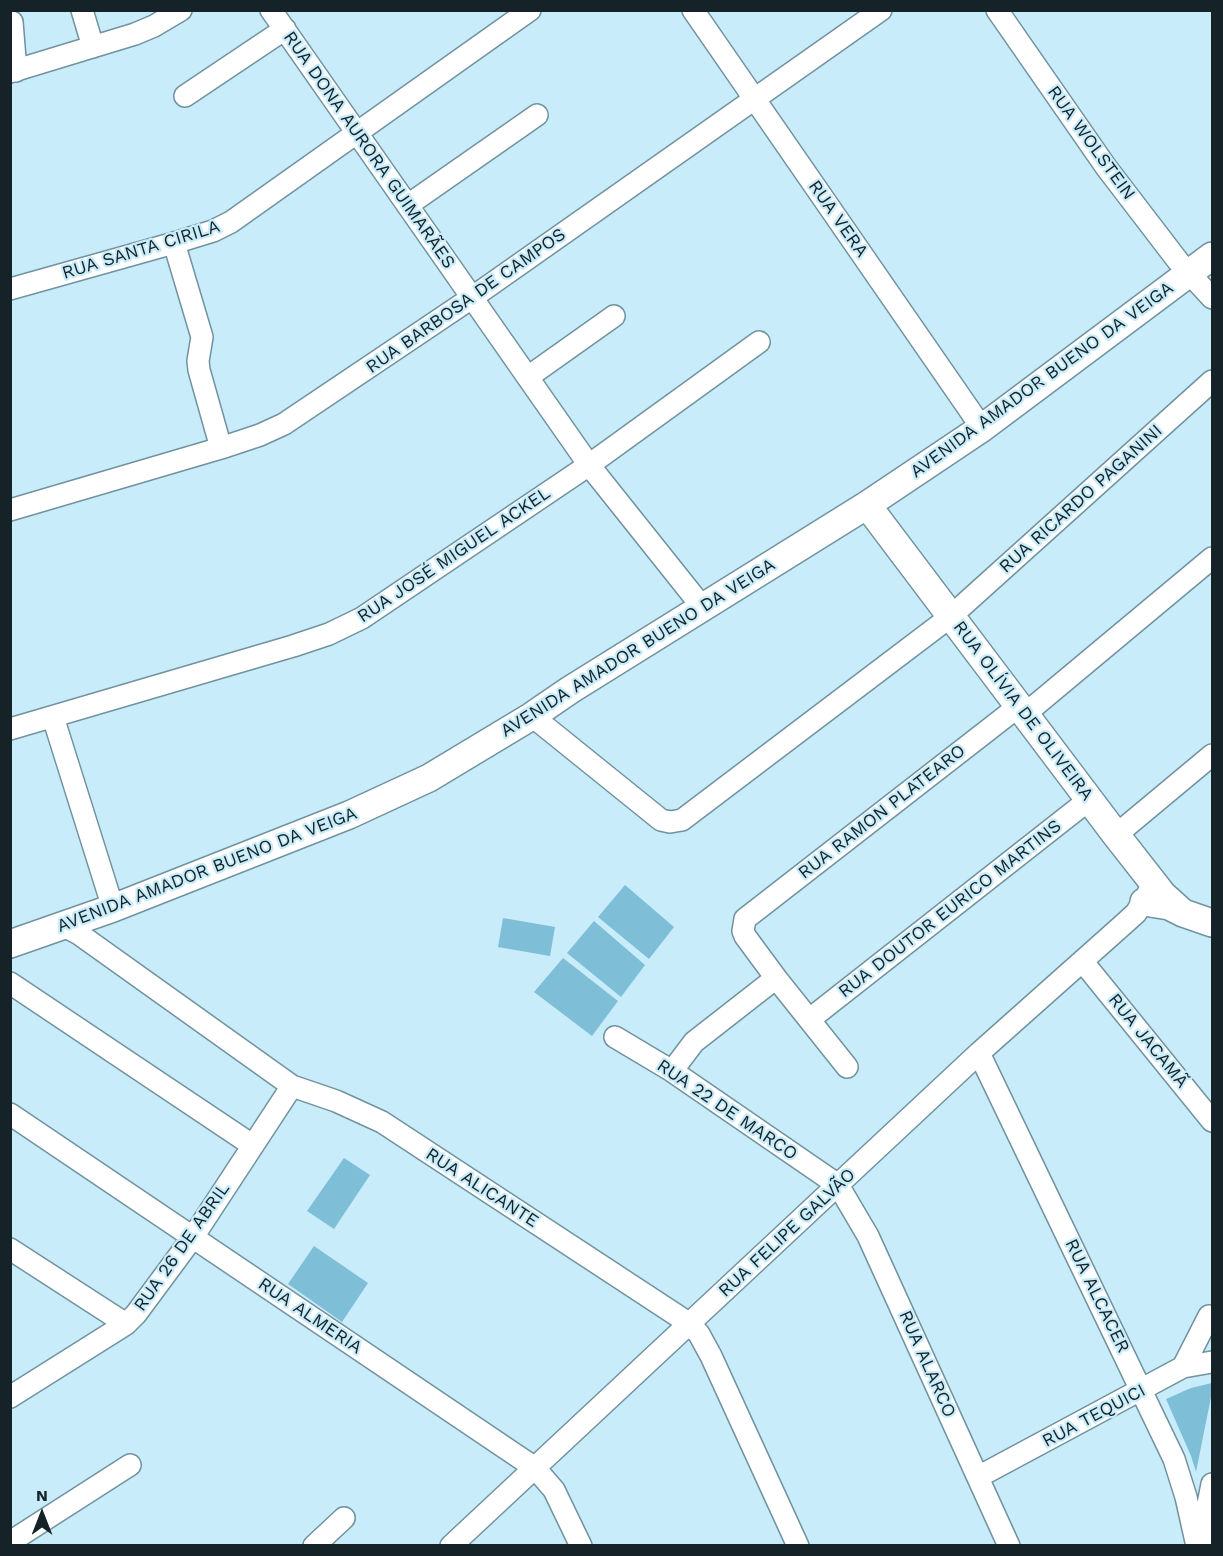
<!DOCTYPE html>
<html>
<head>
<meta charset="utf-8">
<style>
  body { margin:0 }
  #map { position:relative; width:1223px; height:1556px; overflow:hidden; background:#c8ecfa; font-family:"Work Sans",sans-serif }
  canvas { display:block }
  .frame { position:absolute; inset:0; border:12px solid #152227; pointer-events:none }
  .north { position:absolute; left:12px; top:1484px; width:60px; height:60px; -webkit-text-stroke:4px #c8ecfa; paint-order:stroke; rotate:0deg; font-size:16px; font-weight:700; line-height:24px; text-align:center; color:#152227 }
  .north::after { content:''; display:block; margin:auto; width:21px; height:27px; background:#152227; clip-path:polygon(50% 0,100% 100%,50% 72%,0 100%) }
</style>
</head>
<body>
<div id="map">
<canvas width="1223" height="1556"></canvas>
<div class="frame"></div>
<div class="north">N</div>
</div>
<script>
const ctx = document.querySelector('canvas').getContext('2d');
ctx.lineJoin = 'round';
function fill(path, color) { ctx.fillStyle = color; ctx.fill(path, 'evenodd'); }
const toPath = rows => new Path2D(rows.map(r => 'M' + r).join(''));
function trace(path, color, width, dash) { ctx.strokeStyle = color; ctx.lineWidth = width; ctx.lineCap = dash ? 'butt' : 'round'; ctx.setLineDash(dash || []); ctx.stroke(path); }
function write(font, color, halo, rows, align = 'center') {
  ctx.font = font + ' "Work Sans",sans-serif'; ctx.lineWidth = 4.5; ctx.setLineDash([]); ctx.textBaseline = 'middle'; ctx.strokeStyle = halo; ctx.fillStyle = color; for (const [text, x, y, turn = 0] of rows) {
    ctx.save(); ctx.translate(x, y); ctx.rotate((+turn || 0) * Math.PI / 180); ctx.textAlign = isNaN(turn) ? turn : align; if (halo) ctx.strokeText(text, 0, 0); ctx.fillText(text, 0, 0); ctx.restore();
  }
}
fill(toPath([
  [625,885,674,927,649,959,598,917],
  [503,918,555,927,550,956,498,947],
  [594,921,645,965,621,997,567,953],
  [563,958,618,1001,592,1036,534,992],
  [344,1158,370,1175,334,1229,307,1211],
  [314,1246,368,1283,342,1322,288,1284],
  [1212,1383,1212,1392,1196,1472,1191,1456,1166,1399,1191,1388]
]), '#7ebed7');
const minor = toPath([
  [82,10,93,47],
  [271,10,589,465,703,608],
  [693,10,982,428],
  [997,10,1106,167,1178,261,1212,298],
  [12,22,16,71],
  [10,72,135,34,154,26,181,10],
  [185,96,285,29],
  [408,205,537,115],
  [174,243,202,337,198,361,199,370,221,448],
  [10,289,174,243,213,231,231,222,530,10],
  [528,377,614,316],
  [10,510,221,448,260,435,284,424,473,297,881,10],
  [1025,714,1212,558],
  [532,716,661,820,670,822,682,820,950,617,1212,381],
  [53,717,113,908],
  [10,729,293,646,329,634,362,618,589,465,759,342],
  [1116,835,1212,755],
  [64,926,79,934,292,1086,336,1101,382,1122,690,1324,699,1334,711,1356,798,1546],
  [1083,962,1212,1121],
  [10,983,252,1145],
  [810,1019,1090,799],
  [615,1037,672,1071,838,1185,868,1236,1009,1546],
  [979,1053,1174,1459,1186,1497,1197,1546],
  [847,1067,776,978,745,936,743,931,745,919,1019,706],
  [672,1071,694,1042,776,978],
  [10,1114,535,1468,554,1490,581,1546],
  [10,1249,126,1324],
  [1183,1367,1209,1316],
  [10,1397,126,1324,136,1314,193,1237,292,1086],
  [978,1477,1183,1367,1212,1362],
  [10,1542,130,1465],
  [1200,1545,1212,1484],
  [314,1546,344,1518],
  [451,1546,979,1053,1125,923,1136,913,1150,890]
]);
const major = toPath([
  [867,505,1116,835,1163,895,1183,913],
  [1144,902,1169,906,1183,913,1212,923],
  [10,944,113,908,349,815,429,778,532,716,570,690,867,505,982,428,1212,256]
]);
trace(minor, '#71929f', 24);
trace(major, '#71929f', 30);
trace(minor, '#fff', 21);
trace(major, '#fff', 27);
write('18px', '#152227', '#c8ecfa', [
  ["RUA WOLSTEIN",1091,143,54],
  ["RUA DONA AURORA GUIMARÃES",369,150,55],
  ["RUA VERA",838,219,55],
  ["RUA SANTA CIRILA",141,250,-17],
  ["RUA BARBOSA DE CAMPOS",466,301,-35],
  ["AVENIDA AMADOR BUENO DA VEIGA",1042,380,-36],
  ["RUA RICARDO PAGANINI",1081,499,-42],
  ["RUA JOSÉ MIGUEL ACKEL",454,555,-34],
  ["AVENIDA AMADOR BUENO DA VEIGA",638,648,-32],
  ["RUA OLÍVIA DE OLIVEIRA",1023,711,53],
  ["RUA RAMON PLATEARO",882,812,-38],
  ["AVENIDA AMADOR BUENO DA VEIGA",207,870,-21],
  ["RUA DOUTOR EURICO MARTINS",950,909,-38],
  ["RUA JACAMÃ",1148,1041,51],
  ["RUA 22 DE MARCO",727,1110,34],
  ["RUA ALICANTE",482,1188,33],
  ["RUA FELIPE GALVÃO",787,1233,-43],
  ["RUA 26 DE ABRIL",182,1247,-55],
  ["RUA ALCACER",1097,1296,64],
  ["RUA ALMERIA",310,1316,34],
  ["RUA ALARCO",927,1364,66],
  ["RUA TEQUICI",1094,1416,-28]
]);
</script>
</body>
</html>
